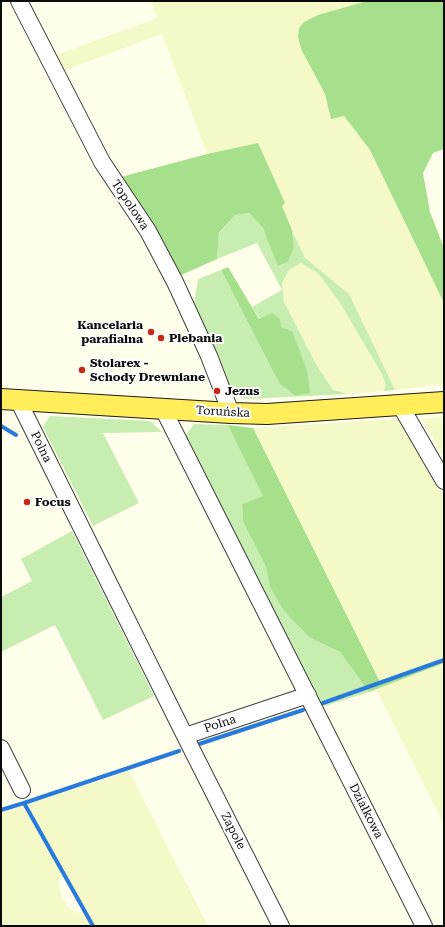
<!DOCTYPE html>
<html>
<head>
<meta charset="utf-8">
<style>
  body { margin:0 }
  #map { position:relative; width:445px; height:927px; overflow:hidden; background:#fffeea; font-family:"Roboto Serif",serif }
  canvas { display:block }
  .frame { position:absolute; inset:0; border:2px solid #0b0b0b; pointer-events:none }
</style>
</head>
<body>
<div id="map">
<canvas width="445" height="927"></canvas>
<div class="frame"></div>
</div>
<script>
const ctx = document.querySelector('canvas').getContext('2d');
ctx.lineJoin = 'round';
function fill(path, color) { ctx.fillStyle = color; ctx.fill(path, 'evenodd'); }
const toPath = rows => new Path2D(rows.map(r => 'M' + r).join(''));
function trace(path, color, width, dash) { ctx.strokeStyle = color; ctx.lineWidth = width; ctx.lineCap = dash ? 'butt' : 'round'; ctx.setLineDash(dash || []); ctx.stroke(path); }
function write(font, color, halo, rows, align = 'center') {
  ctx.font = font + ' "Roboto Serif",serif'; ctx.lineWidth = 4; ctx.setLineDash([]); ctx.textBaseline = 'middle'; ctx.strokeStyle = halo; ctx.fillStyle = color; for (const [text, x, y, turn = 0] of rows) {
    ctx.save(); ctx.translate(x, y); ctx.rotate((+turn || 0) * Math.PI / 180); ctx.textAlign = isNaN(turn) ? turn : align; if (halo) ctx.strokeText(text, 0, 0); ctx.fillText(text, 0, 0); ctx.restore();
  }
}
fill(toPath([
  [151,1,367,1,298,37,301,49,325,94,331,118,344,116,370,150,444,303,444,384,395,390,349,294,305,258,282,206,258,143,207,154,162,34,65,70,56,55,157,18],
  [301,263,318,273,340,303,382,374,386,385,384,391,348,394,334,390,316,364,284,302,282,283,289,270],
  [444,416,444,458,422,419],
  [399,419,444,497,444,658,380,682,253,428],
  [444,663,444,825,376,689],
  [129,771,208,926,95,926,33,815,30,816,61,873,62,876,58,881,61,895,67,906,73,911,84,914,91,926,1,926,1,813]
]), '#f5f8c7');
fill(toPath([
  [249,213,263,228,279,266,288,262,294,248,292,230,305,258,349,294,395,390,384,391,386,385,382,374,340,303,318,273,301,263,289,270,282,283,284,302,316,364,333,390,348,394,246,399,228,387,194,304,198,279,221,270,279,383,260,319,252,307,282,290,257,243,217,259,219,234,235,215],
  [50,416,150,421,162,432,103,433,139,503,93,526,43,427],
  [194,424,228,425,264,496,242,504,243,522,266,567,271,587,284,611,310,638,340,652,369,692,322,707,185,436],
  [72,531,154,696,103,720,55,625,1,652,1,597,32,581,21,559]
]), '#c7edb0');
fill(toPath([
  [367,1,444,1,444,149,433,153,423,173,430,212,444,248,444,303,370,150,344,116,331,119,325,94,301,49,298,37,299,28,304,22,318,15],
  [258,143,285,203,282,206,292,230,294,248,288,262,278,266,263,228,249,213,235,215,219,233,217,259,179,276,117,178,207,154],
  [228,267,259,319,272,313,280,319,281,327,292,331,307,370,310,393,296,396,279,383,221,270],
  [228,425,253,428,380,682,444,658,444,663,369,692,340,652,310,638,284,611,270,587,266,567,243,522,242,504,263,496]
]), '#a7e08d');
trace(toPath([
  [1,426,16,435],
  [323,703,444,660],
  [196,745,303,710],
  [24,803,179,751],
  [1,810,24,803,93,926]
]), '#287adb', 4);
const minor = toPath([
  [19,1,102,162,148,231,175,282,209,356,231,413],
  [18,400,185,736,281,926],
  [400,405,444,481],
  [163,409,424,926],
  [185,736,308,695],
  [1,748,22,790]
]);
const major = toPath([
  [1,399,231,413,267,414,444,402]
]);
trace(minor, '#3e3e3e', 18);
trace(major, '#1c1c1c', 22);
trace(minor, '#fff', 16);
trace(major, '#ffee5a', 20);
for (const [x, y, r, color] of [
  [151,332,4,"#c92716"],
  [161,338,4,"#c92716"],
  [82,370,4,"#c92716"],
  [217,391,4,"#c92716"],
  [27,502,4,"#c92716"]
]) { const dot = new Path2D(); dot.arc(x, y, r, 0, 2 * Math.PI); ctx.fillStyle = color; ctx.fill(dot); trace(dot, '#fff', 1.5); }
write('12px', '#0b0b0b', '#fff', [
  ["Topolowa",130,205,56],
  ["Toruńska",223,412,3],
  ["Polna",41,447,64],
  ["Polna",220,724,-18],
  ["Działkowa",366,811,63],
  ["Zapole",233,831,63]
]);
write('bold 12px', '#0b0b0b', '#fff', [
  ["Kancelaria",143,325,"right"],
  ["parafialna",143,339,"right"],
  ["Plebania",169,338],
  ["Stolarex -",90,363],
  ["Schody Drewniane",90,377],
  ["Jezus",225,391],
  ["Focus",35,502]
], 'left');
</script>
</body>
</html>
